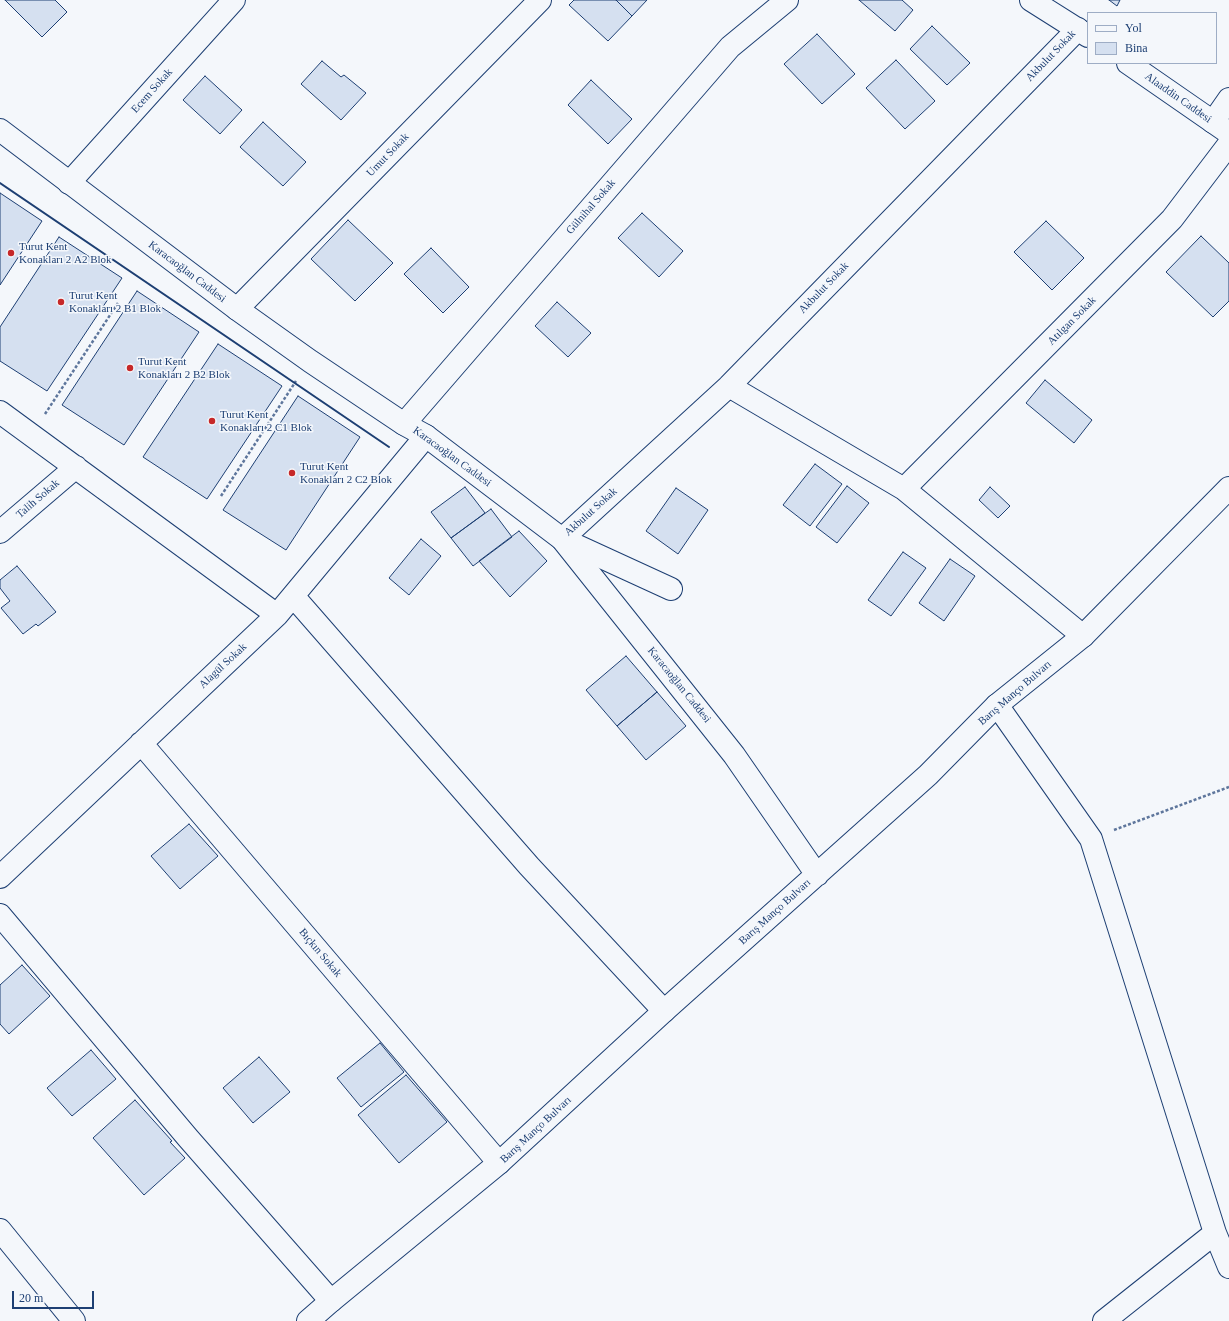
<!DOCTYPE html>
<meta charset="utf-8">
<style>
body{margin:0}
#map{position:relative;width:1229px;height:1321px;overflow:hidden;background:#f4f7fb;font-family:Georgia,serif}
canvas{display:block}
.legend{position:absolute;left:1087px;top:12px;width:130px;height:52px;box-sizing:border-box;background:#f4f7fb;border:1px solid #9eadc5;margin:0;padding:5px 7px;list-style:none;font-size:12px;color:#1d3f73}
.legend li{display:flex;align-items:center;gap:8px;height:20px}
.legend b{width:20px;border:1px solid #9eadc5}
.scale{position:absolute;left:12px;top:1291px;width:82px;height:18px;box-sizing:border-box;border:2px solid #1d3f73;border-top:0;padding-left:5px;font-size:12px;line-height:14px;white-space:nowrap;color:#1d3f73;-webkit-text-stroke:3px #f4f7fb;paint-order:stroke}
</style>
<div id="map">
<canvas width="1229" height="1321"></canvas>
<ul class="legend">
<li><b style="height:5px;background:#f4f7fb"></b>Yol</li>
<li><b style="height:11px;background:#d5e0f0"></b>Bina</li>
</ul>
<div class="scale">20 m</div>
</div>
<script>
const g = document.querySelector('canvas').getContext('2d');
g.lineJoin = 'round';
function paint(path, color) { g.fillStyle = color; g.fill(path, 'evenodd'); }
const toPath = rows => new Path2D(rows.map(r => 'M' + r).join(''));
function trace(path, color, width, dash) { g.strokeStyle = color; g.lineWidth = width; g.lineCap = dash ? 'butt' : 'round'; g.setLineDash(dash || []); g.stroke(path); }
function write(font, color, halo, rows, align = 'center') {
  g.font = font + ' Georgia,serif'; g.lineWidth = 3; g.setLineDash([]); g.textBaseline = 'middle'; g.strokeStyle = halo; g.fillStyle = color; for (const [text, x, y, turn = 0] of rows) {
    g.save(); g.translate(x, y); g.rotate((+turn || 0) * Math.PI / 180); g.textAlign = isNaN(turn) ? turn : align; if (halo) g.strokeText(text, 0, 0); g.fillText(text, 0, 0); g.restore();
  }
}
const building = toPath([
 [5,0,55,0,67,12,42,37,5,0],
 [574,0,616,0,632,16,608,41,569,5,574,0],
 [616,0,647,0,632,16,616,0],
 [859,0,902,0,913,10,895,31,859,0],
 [1109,0,1120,0,1117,6,1109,0],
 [932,26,970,63,947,85,910,49,932,26],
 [817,34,855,74,822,104,784,64,817,34],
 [896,60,935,101,905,129,866,88,896,60],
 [322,61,341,77,344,75,366,93,341,120,301,84,322,61],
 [205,76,242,110,220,134,183,100,205,76],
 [591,80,632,119,608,144,568,105,591,80],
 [263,122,306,162,283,186,240,147,263,122],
 [0,193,42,221,0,285,0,193],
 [642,213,683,251,659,277,618,238,642,213],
 [348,220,393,263,355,301,311,259,348,220],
 [1046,221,1084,258,1052,290,1014,252,1046,221],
 [1201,236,1229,263,1229,301,1213,317,1166,272,1201,236],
 [59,237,122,278,47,391,0,361,0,327,59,237],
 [431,248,469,287,443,313,404,274,431,248],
 [137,291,199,332,124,445,62,405,137,291],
 [557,302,591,333,568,357,535,326,557,302],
 [218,344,282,386,207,499,143,457,218,344],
 [1045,380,1092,420,1074,443,1026,403,1045,380],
 [298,396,360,437,286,550,223,510,298,396],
 [815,464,842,484,810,526,783,505,815,464],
 [847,486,869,503,837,543,816,527,847,486],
 [465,487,485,513,451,538,431,512,465,487],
 [990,487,1010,506,998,518,979,500,990,487],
 [676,488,708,510,678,554,646,531,676,488],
 [491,509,512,537,473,566,451,538,491,509],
 [519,531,547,561,510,597,479,561,519,531],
 [421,539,441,556,409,595,389,578,421,539],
 [903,552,926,568,891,616,868,600,903,552],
 [950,559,975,576,944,621,919,603,950,559],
 [17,566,56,612,38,626,36,624,23,634,1,608,10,601,0,588,0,580,17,566],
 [626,656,657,692,617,726,586,690,626,656],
 [657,692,686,726,646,760,617,726,657,692],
 [189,824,218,856,180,889,151,856,189,824],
 [22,965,50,996,9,1034,0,1024,0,985,22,965],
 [380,1043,404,1072,361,1107,337,1078,380,1043],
 [91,1050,116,1079,72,1116,47,1088,91,1050],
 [259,1057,290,1092,253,1123,223,1088,259,1057],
 [406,1075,447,1122,399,1163,358,1115,406,1075],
 [135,1100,172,1141,170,1142,185,1158,144,1195,93,1138,135,1100]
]);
paint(building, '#d5e0f0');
trace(building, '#1d3f73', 1);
const street = toPath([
 [1213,122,1229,99],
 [69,183,234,0],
 [237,309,540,0],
 [729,386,904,489,1083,636],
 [0,412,277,615],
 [404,424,730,47,787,0],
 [904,489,1172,219,1229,144],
 [0,532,76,467],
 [671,589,562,539,729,386,1078,29],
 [294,597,529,866,664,1011],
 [997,705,1091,839,1215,1233,1229,1267],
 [141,743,499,1163],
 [0,877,277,615,426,436],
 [0,915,188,1138,331,1301],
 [0,1230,74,1321],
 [1104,1321,1215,1233]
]);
const secondary = toPath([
 [1031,0,1088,36],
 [1128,63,1229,133],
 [0,130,237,309,310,361,404,424,426,436,562,539,734,755,817,875],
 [308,1321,331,1301,499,1163,664,1011,928,775,997,705,1083,636,1229,488]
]);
trace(street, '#1d3f73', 24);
trace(secondary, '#1d3f73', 24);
trace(toPath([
 [45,414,118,303],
 [221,496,296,381],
 [1114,830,1229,787]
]), '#5e769c', 2.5, [3, 2]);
trace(street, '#f4f7fb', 22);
trace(secondary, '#f4f7fb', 22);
trace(toPath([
 [0,183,389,447]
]), '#1d3f73', 2);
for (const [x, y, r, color] of [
 [11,253,4,"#c62828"],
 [61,302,4,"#c62828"],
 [130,368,4,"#c62828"],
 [212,421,4,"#c62828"],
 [292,473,4,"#c62828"]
]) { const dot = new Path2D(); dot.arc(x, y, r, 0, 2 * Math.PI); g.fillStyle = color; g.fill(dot); trace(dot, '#f4f7fb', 1.5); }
write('11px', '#1d3f73', '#f4f7fb', [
 ["Akbulut Sokak",1051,56,-46],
 ["Ecem Sokak",152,91,-48],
 ["Alaaddin Caddesi",1178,98,35],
 ["Umut Sokak",388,155,-46],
 ["Gülnihal Sokak",591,207,-49],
 ["Karacaoğlan Caddesi",187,272,37],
 ["Akbulut Sokak",824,288,-46],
 ["Atılgan Sokak",1072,321,-45],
 ["Karacaoğlan Caddesi",452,457,36],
 ["Talih Sokak",38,499,-41],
 ["Akbulut Sokak",591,512,-42],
 ["Alagül Sokak",223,666,-43],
 ["Karacaoğlan Caddesi",679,685,51],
 ["Barış Manço Bulvarı",1015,693,-41],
 ["Barış Manço Bulvarı",775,912,-42],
 ["Bıçkın Sokak",320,953,50],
 ["Barış Manço Bulvarı",536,1130,-43]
]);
write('11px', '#1d3f73', '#f4f7fb', [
 ["Turut Kent",19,247],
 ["Konakları 2 A2 Blok",19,260],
 ["Turut Kent",69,296],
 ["Konakları 2 B1 Blok",69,309],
 ["Turut Kent",138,362],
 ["Konakları 2 B2 Blok",138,375],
 ["Turut Kent",220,415],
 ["Konakları 2 C1 Blok",220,428],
 ["Turut Kent",300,467],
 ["Konakları 2 C2 Blok",300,480]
], 'left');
</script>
